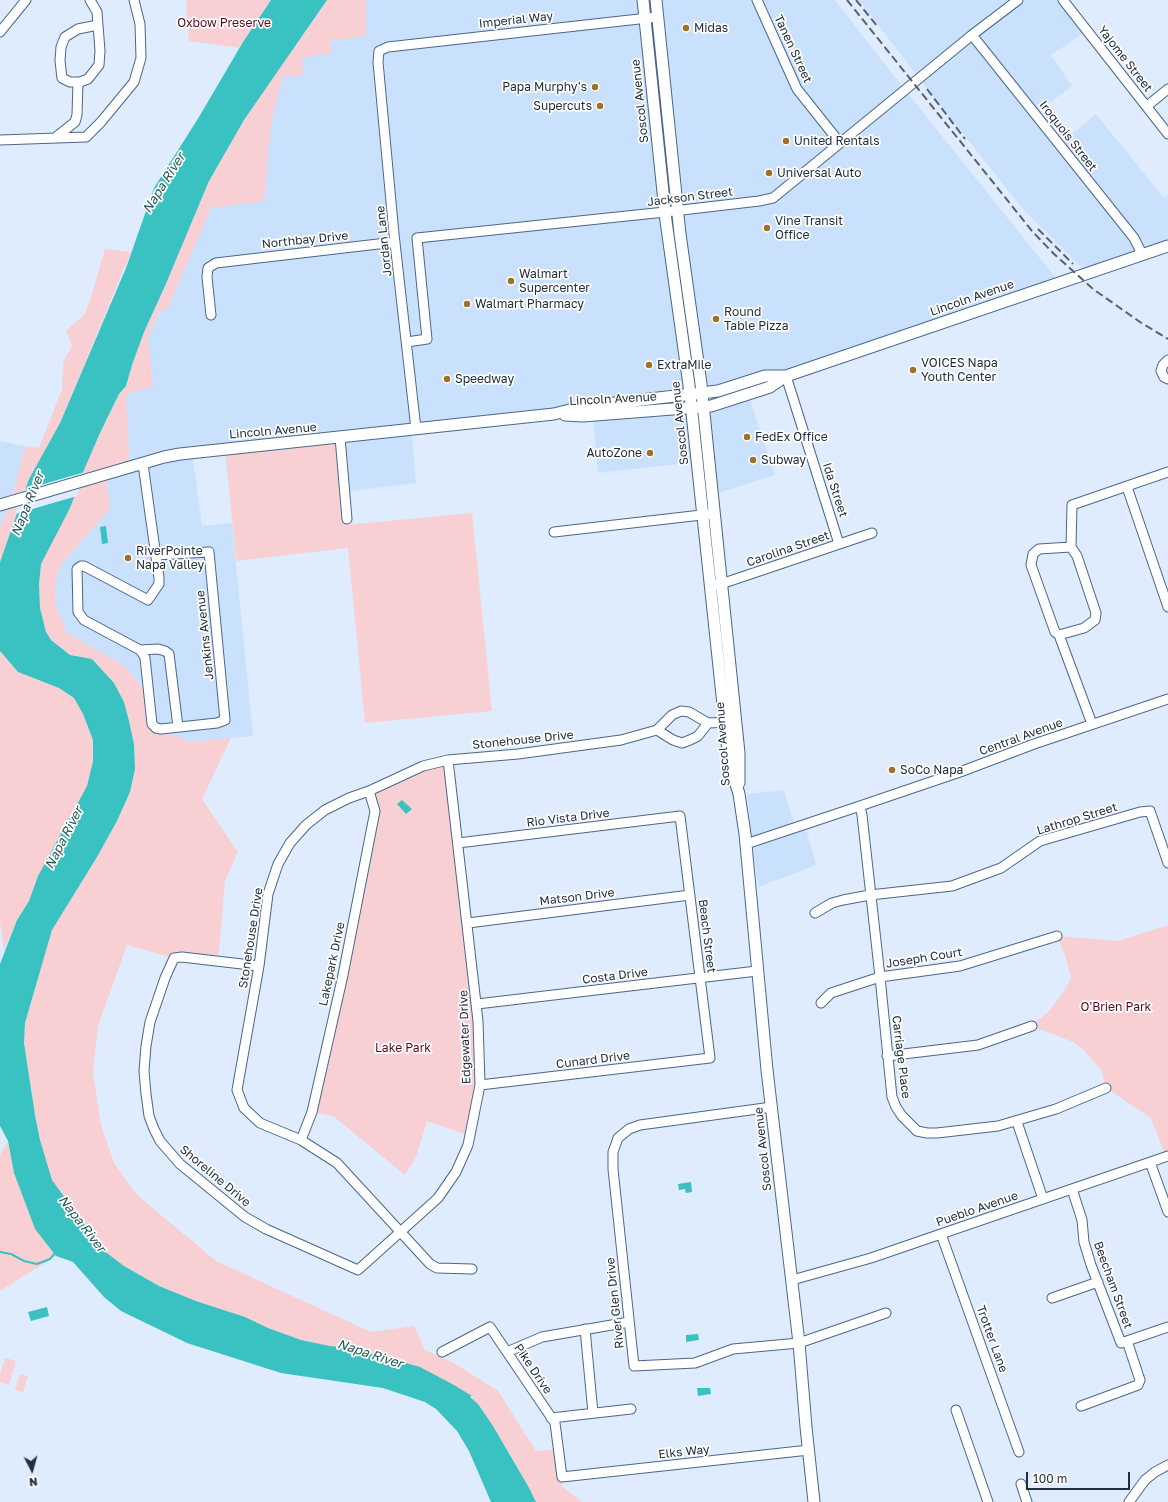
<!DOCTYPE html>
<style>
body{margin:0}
#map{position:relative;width:1168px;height:1502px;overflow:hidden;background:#dfecfd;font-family:"Golos Text",sans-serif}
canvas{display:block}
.north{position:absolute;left:12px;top:1450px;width:40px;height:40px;-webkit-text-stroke:3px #fff;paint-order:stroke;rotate:174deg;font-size:11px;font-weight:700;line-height:16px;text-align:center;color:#222f3f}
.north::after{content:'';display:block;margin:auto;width:14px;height:18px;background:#222f3f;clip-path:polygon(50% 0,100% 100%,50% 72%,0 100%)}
.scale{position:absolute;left:1026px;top:1472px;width:104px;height:18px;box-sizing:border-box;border:2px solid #222f3f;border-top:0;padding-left:5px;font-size:12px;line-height:14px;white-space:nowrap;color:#222f3f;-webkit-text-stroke:3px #fff;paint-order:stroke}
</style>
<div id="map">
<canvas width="1168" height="1502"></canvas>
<div class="north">N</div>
<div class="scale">100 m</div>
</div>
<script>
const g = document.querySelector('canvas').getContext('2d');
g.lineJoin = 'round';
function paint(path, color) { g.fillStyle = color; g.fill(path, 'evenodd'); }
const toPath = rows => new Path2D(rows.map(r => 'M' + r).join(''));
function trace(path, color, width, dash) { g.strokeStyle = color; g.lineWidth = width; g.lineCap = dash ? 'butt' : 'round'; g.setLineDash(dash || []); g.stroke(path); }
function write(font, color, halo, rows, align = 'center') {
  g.font = font + ' "Golos Text",sans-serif'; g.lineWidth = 3.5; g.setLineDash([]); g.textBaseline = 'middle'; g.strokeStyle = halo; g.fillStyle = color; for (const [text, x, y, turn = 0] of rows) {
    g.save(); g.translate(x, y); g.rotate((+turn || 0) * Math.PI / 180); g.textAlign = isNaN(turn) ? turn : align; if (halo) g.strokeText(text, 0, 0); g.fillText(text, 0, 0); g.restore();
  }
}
paint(toPath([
 [366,0,643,0,690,395,411,430,416,483,345,492,340,437,192,452,202,526,232,523,253,736,188,742,161,729,156,728,149,695,123,665,67,633,56,605,55,584,60,566,110,508,106,474,130,467,125,394,153,387,148,337,160,310,167,310,211,207,271,124,282,77,302,58,331,53,329,41,366,36],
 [656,0,835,0,905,90,1059,282,786,376,702,393],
 [859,0,1063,0,1087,31,1051,55,1072,86,1035,114,1059,145,1096,114,1164,198,1168,195,1168,246,1087,273,1022,208,919,78],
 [748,394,775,475,712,495,703,407],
 [692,408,697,462,598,473,593,415],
 [0,441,25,446,11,502,0,528],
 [784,790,795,827,805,825,816,865,758,887,747,794]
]), '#cae1fe');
paint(toPath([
 [186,0,271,0,239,48,189,41],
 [327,0,366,0,366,36,329,41,332,53,302,58,303,75,282,77,271,124,264,201,211,208,167,310,160,310,148,337,153,387,126,394,130,467,106,474,110,508,60,566,55,584,56,605,67,633,123,665,149,696,152,724,188,742,231,738,202,799,238,852,225,881,218,961,174,958,127,945,98,1026,93,1072,101,1125,114,1163,137,1195,216,1261,371,1332,414,1326,425,1350,452,1362,498,1391,536,1451,559,1449,562,1486,582,1502,536,1502,528,1486,493,1426,478,1416,472,1396,379,1355,351,1348,330,1346,301,1340,268,1328,245,1317,196,1301,159,1286,124,1266,103,1250,52,1180,40,1140,35,1115,24,1043,25,1023,52,930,97,857,117,821,130,792,135,769,134,744,129,721,124,702,114,683,92,659,70,655,51,640,46,632,40,608,39,584,41,564,70,507,84,470,100,433,119,394,126,386,132,365,144,332,165,286,209,181,244,120],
 [105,249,131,252,60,423,29,479,0,562,0,528,11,502,25,446,39,448,62,389,63,362,72,346,66,331,84,315,91,297],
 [340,437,347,519,346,525,472,513,492,711,365,723,348,548,236,561,225,448],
 [0,651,18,672,59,688,74,698,83,714,93,740,93,761,87,786,38,876,29,901,17,920,4,951,0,921],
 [448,760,468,922,480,1085,470,1136,427,1121,416,1157,405,1175,333,1116,312,1112,375,811,369,791],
 [1168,925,1168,1156,1166,1157,1151,1118,1106,1088,1101,1070,1084,1050,1073,1042,1032,1026,1049,1011,1065,990,1071,977,1065,955,1057,936,1118,941],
 [8,1141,14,1173,35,1229,56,1256,0,1291,0,1155],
 [5,1358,16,1361,9,1385,0,1382,0,1374],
 [20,1374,28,1376,23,1392,15,1390]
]), '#f8d0d3');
paint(toPath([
 [271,0,327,0,244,120,209,181,165,286,144,332,132,365,126,386,119,394,100,433,84,470,70,508,41,564,39,584,40,608,46,632,51,640,70,655,92,659,114,683,124,702,129,721,134,744,135,769,130,792,117,821,97,857,52,930,25,1023,24,1043,35,1115,40,1140,52,1180,103,1250,124,1266,159,1286,196,1301,245,1317,268,1328,301,1340,330,1346,351,1348,420,1367,454,1385,472,1396,470,1397,478,1404,493,1426,528,1486,536,1502,491,1502,469,1451,457,1431,436,1409,425,1402,383,1388,281,1373,187,1343,121,1311,104,1297,73,1262,56,1256,35,1229,14,1173,8,1141,0,1126,0,964,17,920,29,901,38,876,87,786,93,761,93,740,83,714,74,698,59,688,18,672,0,651,0,562,29,479,60,423,126,268,154,188,199,117,243,42],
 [106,526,108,543,102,544,100,527],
 [402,800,412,809,406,814,397,804],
 [691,1182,692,1192,686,1193,685,1189,679,1190,678,1184],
 [47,1307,49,1316,31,1321,28,1312],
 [698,1334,699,1340,686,1342,686,1335],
 [697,1388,710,1388,711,1394,698,1396]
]), '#39c2c1');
paint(toPath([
 [85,472,77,496,15,514,23,490]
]), '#dfecfd');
trace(toPath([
 [0,1252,11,1254,24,1261,37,1264,50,1259,55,1253]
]), '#39c2c1', 2);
const minor = toPath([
 [90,0,97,12,100,51,99,65,88,79,80,82,70,82,62,78,60,61,61,47,65,37,78,29,98,25],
 [757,0,797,89,840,143],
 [1063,0,1168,134],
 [0,32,26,0],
 [972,35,1134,238,1142,254],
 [1147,106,1168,89],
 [56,137,75,122,77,115,78,82],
 [0,140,86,137,101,122,134,82,141,58,140,24,134,0],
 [211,315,207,277,208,268,216,263,395,242],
 [407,342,427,339,417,238,665,212,759,201,773,198,972,35,1018,0],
 [1168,360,1163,365,1161,371,1164,377,1168,379],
 [786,376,839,544],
 [416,429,394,234,378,62,379,51,388,47,657,17],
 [340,437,347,519],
 [143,464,159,578,159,584,148,600,84,566,81,566,77,569,78,612,84,620,140,650,143,654,145,658,152,724,156,728,161,729,217,723,225,720,209,552,156,555],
 [1127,487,1168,607],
 [554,532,710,514],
 [1071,547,1039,549,1033,554,1031,565,1055,632,1059,635,1092,724],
 [715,585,721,584,872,533],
 [1059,635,1084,628,1095,620,1096,613,1077,556,1071,547,1072,505,1168,472],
 [140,650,158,649,165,651,169,654,178,727],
 [657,730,673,740,682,743,690,740,698,736,708,723],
 [860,807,862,815,880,977,892,1097,896,1107,902,1116,917,1131,927,1133,937,1133,998,1126,1056,1109,1106,1088],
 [458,843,680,816,710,1058,480,1085],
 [746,844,854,808,960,772,1034,744,1168,699],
 [815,913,832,903,843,900,870,895,952,886,1001,868,1040,841,1140,812,1150,811,1168,863],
 [468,923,690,895],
 [259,966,182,957,174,958,165,978,150,1022,146,1046,144,1071,146,1094,149,1116,154,1129,160,1141,180,1164,245,1217,266,1229,358,1270,438,1198,456,1172,468,1145,480,1085,478,1021,448,760],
 [821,1003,831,993,880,977,960,966,1057,936],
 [477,1004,757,971],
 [887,1056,978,1045,1032,1026],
 [772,1107,640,1125,629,1129,618,1138,613,1152,613,1169,634,1366,695,1363,733,1349,799,1343,886,1313],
 [1017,1122,1043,1199],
 [301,1140,312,1112,343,975,375,811,369,791],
 [1150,1162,1168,1212],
 [1072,1189,1082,1220,1084,1242,1091,1265,1121,1343,1168,1327],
 [941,1234,1019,1452],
 [472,1269,437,1268,430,1264,337,1163,301,1140,260,1123,244,1108,237,1090,259,966,268,894,278,864,290,843,306,825,325,810,349,798,369,791,423,766,448,760,518,754,621,740,657,730,672,715,681,711,689,712,708,723,730,722],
 [792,1280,871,1258,1168,1156],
 [1052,1298,1098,1282],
 [585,1329,593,1413],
 [442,1352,490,1327,555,1423,562,1477,809,1450],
 [507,1352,542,1337,629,1322],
 [1081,1406,1138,1385,1140,1380,1127,1341],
 [956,1410,988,1502],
 [551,1418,631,1409],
 [1021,1484,1027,1502],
 [1129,1502,1145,1480,1155,1472,1168,1465]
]);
const major = toPath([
 [643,0,666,221,689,385,729,761,739,794,745,834,767,1070,799,1343,806,1427,814,1502],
 [656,0,680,234,701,384,739,753,739,783],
 [565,415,583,416,711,406,770,387,786,376,1168,246],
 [0,505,164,457,180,454,554,414,581,407,718,391,765,376,786,376]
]);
trace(minor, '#49678b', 11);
trace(major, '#49678b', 13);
trace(minor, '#fff', 9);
trace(major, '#fff', 11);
trace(toPath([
 [847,0,1032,231,1054,254,1093,289,1140,322,1168,339],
 [856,0,878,27],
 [927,89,965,139],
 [1038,229,1073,264]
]), '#556272', 2, [8, 4]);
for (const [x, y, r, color] of [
 [686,28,4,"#a17024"],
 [595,87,4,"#a17024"],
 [600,106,4,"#a17024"],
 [786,141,4,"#a17024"],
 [769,173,4,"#a17024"],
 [767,228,4,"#a17024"],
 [511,281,4,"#a17024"],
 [467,304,4,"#a17024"],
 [716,319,4,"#a17024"],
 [649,365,4,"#a17024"],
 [913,370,4,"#a17024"],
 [447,379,4,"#a17024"],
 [747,437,4,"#a17024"],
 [650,453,4,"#a17024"],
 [753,460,4,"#a17024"],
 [128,558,4,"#a17024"],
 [892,770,4,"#a17024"]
]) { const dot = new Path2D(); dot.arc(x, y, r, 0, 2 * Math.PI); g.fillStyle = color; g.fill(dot); trace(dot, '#fff', 1.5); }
write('12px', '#222f3f', '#fff', [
 ["Imperial Way",516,20,-6],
 ["Tanen Street",793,49,65],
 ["Yajome Street",1125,59,52],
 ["Soscol Avenue",640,101,-96],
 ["Iroquois Street",1068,136,52],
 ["Jackson Street",690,197,-7],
 ["Northbay Drive",305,240,-6],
 ["Jordan Lane",384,241,-96],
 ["Lincoln Avenue",972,298,-19],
 ["Lincoln Avenue",613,399,-3],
 ["Soscol Avenue",680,423,-96],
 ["Lincoln Avenue",273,431,-5],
 ["Ida Street",835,490,72],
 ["Carolina Street",788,549,-19],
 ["Jenkins Avenue",205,635,-96],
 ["Central Avenue",1021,737,-20],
 ["Stonehouse Drive",523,740,-6],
 ["Soscol Avenue",723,744,-94],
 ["Rio Vista Drive",568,818,-7],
 ["Lathrop Street",1077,819,-17],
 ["Matson Drive",577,897,-7],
 ["Beach Street",707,936,83],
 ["Stonehouse Drive",251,938,-81],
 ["Joseph Court",924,958,-9],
 ["Lakepark Drive",332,964,-78],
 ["Costa Drive",615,976,-7],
 ["Edgewater Drive",465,1037,-92],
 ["Carriage Place",901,1057,83],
 ["Cunard Drive",593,1060,-7],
 ["Soscol Avenue",763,1149,-96],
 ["Shoreline Drive",215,1176,40],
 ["Pueblo Avenue",977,1209,-19],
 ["Beecham Street",1113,1285,70],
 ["River Glen Drive",615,1303,-96],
 ["Trotter Lane",992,1339,70],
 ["Pike Drive",533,1369,56],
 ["Elks Way",684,1452,-6]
]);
write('12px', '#5d091e', '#fff', [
 ["Oxbow Preserve",224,23],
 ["O'Brien Park",1116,1007],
 ["Lake Park",403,1048]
]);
write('12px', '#222f3f', '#fff', [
 ["Midas",694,28],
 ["Papa Murphy's",587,87,"right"],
 ["Supercuts",592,106,"right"],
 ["United Rentals",794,141],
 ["Universal Auto",777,173],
 ["Vine Transit",775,221],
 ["Office",775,235],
 ["Walmart",519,274],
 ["Supercenter",519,288],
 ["Walmart Pharmacy",475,304],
 ["Round",724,312],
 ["Table Pizza",724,326],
 ["VOICES Napa",921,363],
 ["Youth Center",921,377],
 ["ExtraMile",657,365],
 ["Speedway",455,379],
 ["FedEx Office",755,437],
 ["AutoZone",642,453,"right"],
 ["Subway",761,460],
 ["RiverPointe",136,551],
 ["Napa Valley",136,565],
 ["SoCo Napa",900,770]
], 'left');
write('italic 13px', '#225958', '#fff', [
 ["Napa River",164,183,-58],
 ["Napa River",28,504,-68],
 ["Napa River",64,838,-63],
 ["Napa River",82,1224,52],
 ["Napa River",370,1354,18]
]);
</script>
